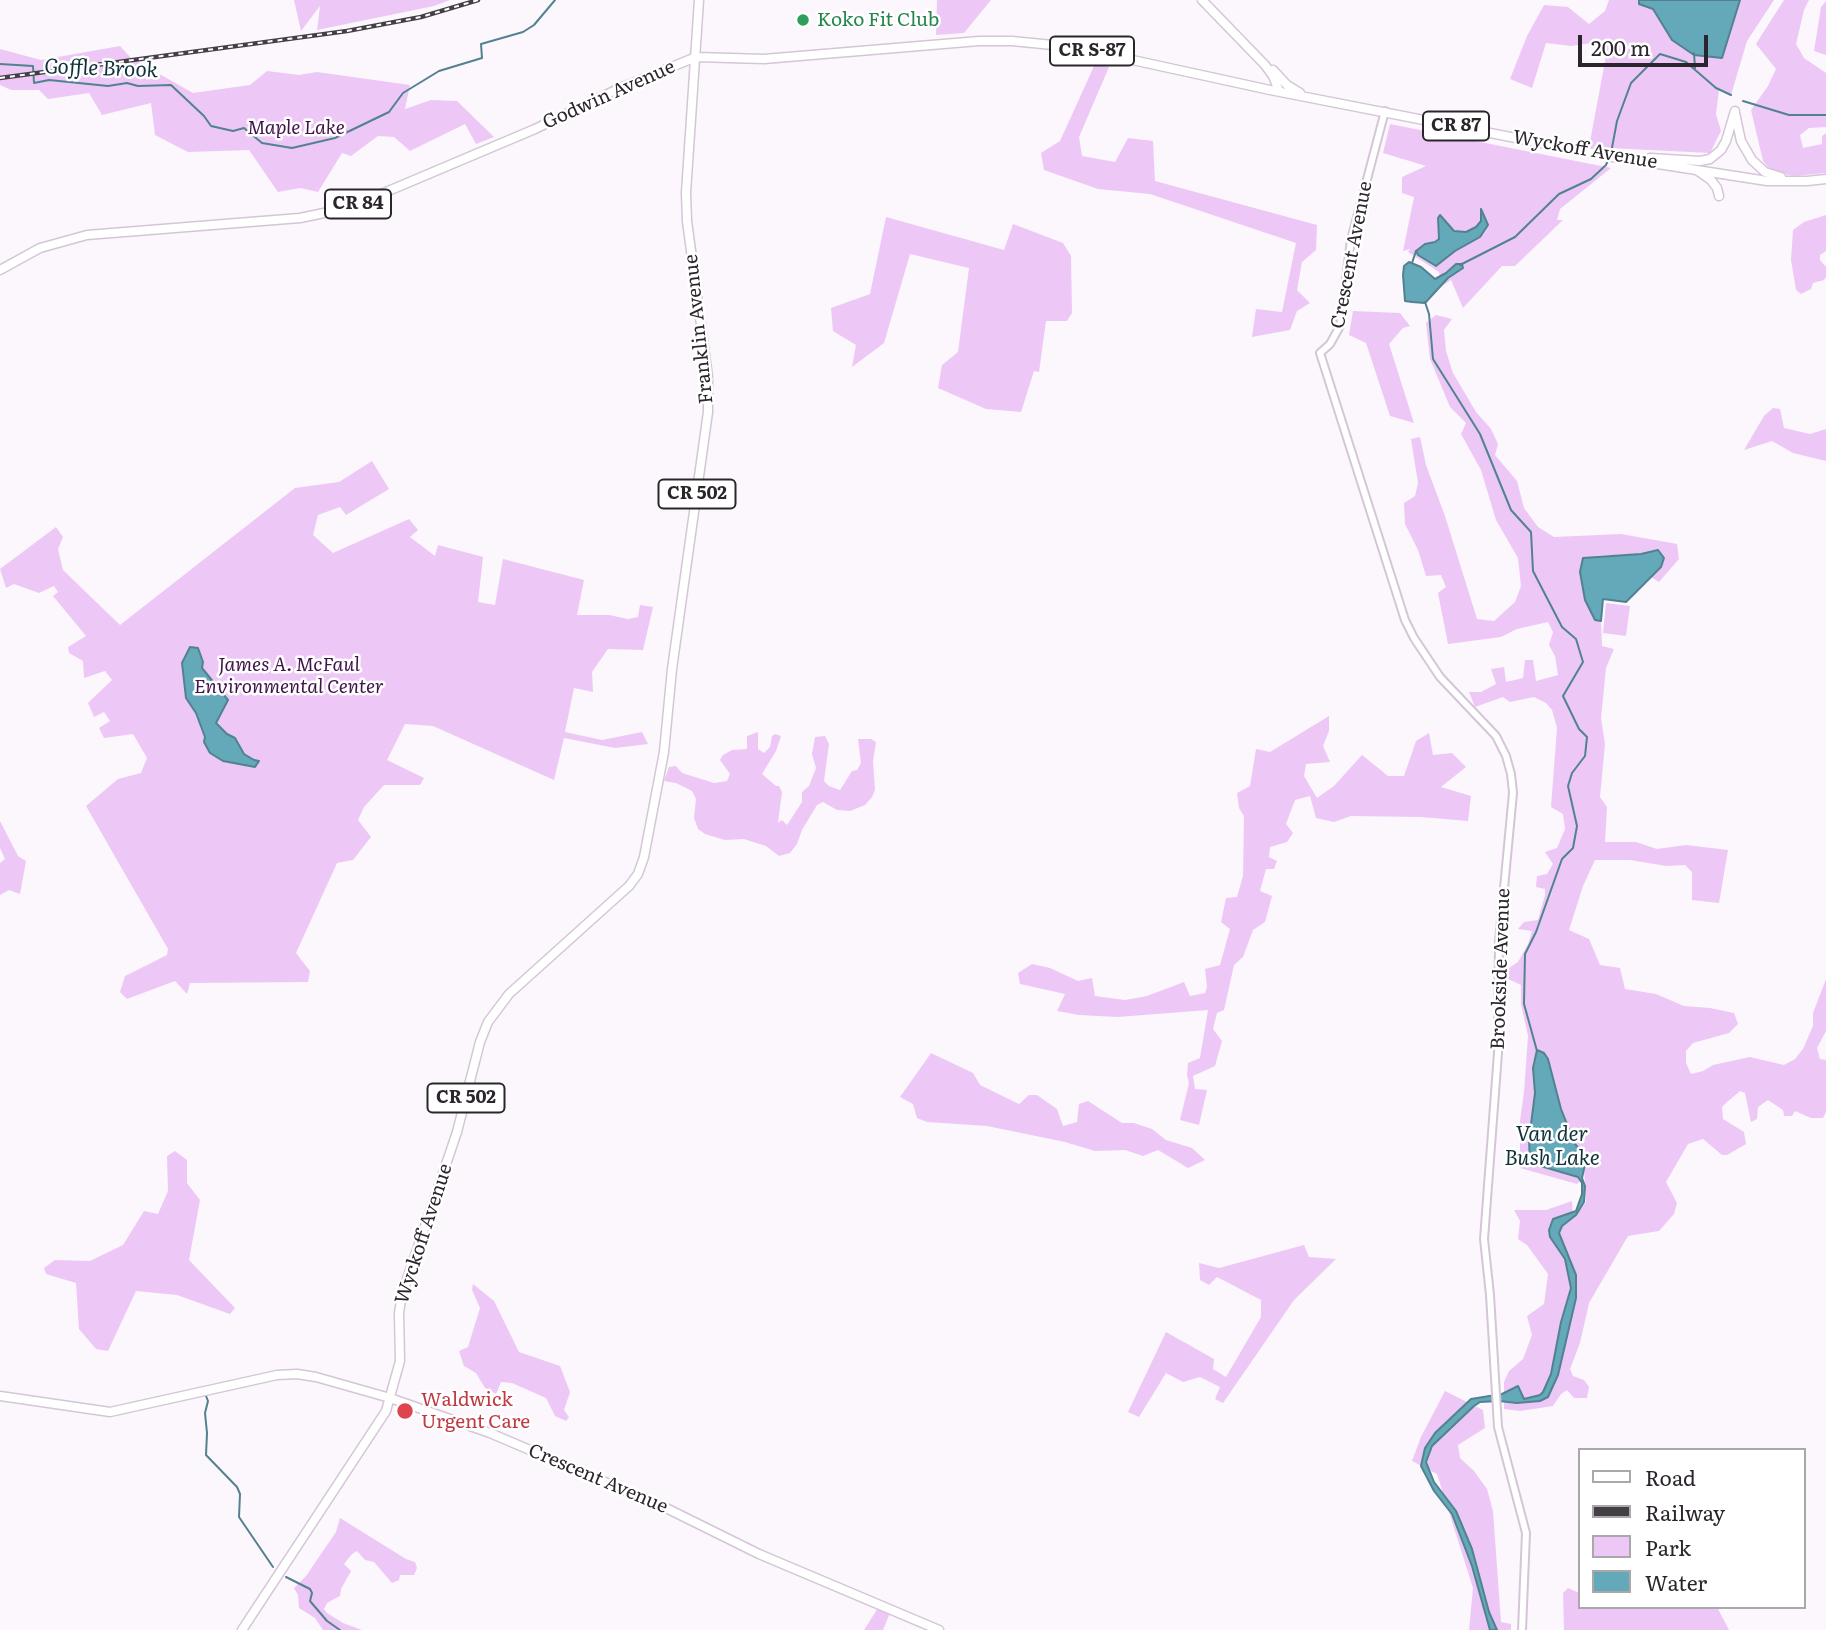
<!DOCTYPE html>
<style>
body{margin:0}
#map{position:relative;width:1826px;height:1630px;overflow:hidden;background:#fcf6fd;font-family:Literata,serif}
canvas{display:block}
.legend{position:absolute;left:1578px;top:1448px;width:228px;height:161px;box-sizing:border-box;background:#fff;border:2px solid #aaa8ab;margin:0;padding:9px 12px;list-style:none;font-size:21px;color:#2b262c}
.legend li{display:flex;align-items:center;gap:14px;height:35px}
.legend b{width:35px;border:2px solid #aaa8ab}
.scale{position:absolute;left:1578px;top:35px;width:130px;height:32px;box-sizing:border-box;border:4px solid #2b262c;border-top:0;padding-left:9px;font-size:21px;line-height:24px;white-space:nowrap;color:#2b262c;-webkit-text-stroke:5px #fff;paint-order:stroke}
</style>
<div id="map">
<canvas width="1826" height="1630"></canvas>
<ul class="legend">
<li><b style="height:9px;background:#fff"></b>Road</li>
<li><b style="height:9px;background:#443f45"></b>Railway</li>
<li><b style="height:19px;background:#edc8f6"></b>Park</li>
<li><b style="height:19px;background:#63a9b9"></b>Water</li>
</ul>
<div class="scale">200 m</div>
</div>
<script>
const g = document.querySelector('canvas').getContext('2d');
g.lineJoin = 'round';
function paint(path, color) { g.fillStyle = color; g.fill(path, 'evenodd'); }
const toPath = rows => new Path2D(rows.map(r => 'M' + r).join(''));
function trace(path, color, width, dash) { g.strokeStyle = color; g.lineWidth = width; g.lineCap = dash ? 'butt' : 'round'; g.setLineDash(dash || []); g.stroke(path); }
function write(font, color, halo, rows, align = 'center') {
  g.font = font + ' Literata,serif'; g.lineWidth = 5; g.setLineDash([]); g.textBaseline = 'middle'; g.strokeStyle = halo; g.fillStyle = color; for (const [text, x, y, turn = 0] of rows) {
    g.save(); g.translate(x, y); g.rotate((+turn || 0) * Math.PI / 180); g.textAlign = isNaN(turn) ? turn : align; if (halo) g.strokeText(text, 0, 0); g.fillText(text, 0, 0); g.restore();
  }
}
paint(toPath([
 [294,0,450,0,434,6,317,30,320,6,301,31],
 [937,0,991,0,964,33,936,35],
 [1609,0,1774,0,1747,41,1731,95,1719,90,1716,114,1721,131,1710,153,1589,147,1606,56,1592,43,1571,46,1546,43,1532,88,1510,79,1527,36,1544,5,1568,7,1589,24,1605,11],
 [1784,0,1809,0,1804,10,1796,44,1804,58,1826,73,1826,127,1809,128,1800,135,1803,148,1822,144,1822,136,1826,133,1826,173,1794,176,1771,171,1763,161,1751,110,1768,86,1776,69,1756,44],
 [1826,1,1826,55,1814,51,1821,7],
 [120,46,131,58,193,93,250,85,267,71,299,75,317,72,410,85,405,109,431,100,457,101,494,137,476,144,465,124,410,151,394,137,378,136,351,156,342,153,318,192,300,188,278,192,249,150,188,152,155,135,151,103,102,115,89,93,48,99,39,90,11,90,0,85,0,49,41,60],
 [1095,64,1109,67,1079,137,1082,156,1115,162,1128,138,1153,141,1155,181,1317,225,1316,250,1302,262,1297,290,1310,303,1297,311,1290,330,1252,337,1256,309,1282,312,1296,243,1150,194,1098,189,1044,170,1041,153,1060,141],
 [1390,124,1611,168,1560,209,1557,220,1563,220,1515,266,1502,266,1463,308,1451,280,1442,286,1439,272,1408,252,1410,249,1403,251,1414,197,1402,193,1402,177,1426,166,1383,153],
 [1826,215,1826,251,1820,255,1820,260,1826,267,1826,277,1824,280,1813,283,1811,289,1801,294,1796,290,1791,260,1793,230,1804,222],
 [886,217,1004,250,1013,224,1063,243,1071,256,1072,313,1067,321,1046,321,1039,372,1034,371,1021,412,986,409,938,388,942,365,958,352,969,268,910,254,884,343,852,367,856,345,833,331,831,308,870,294],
 [1353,311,1400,313,1410,326,1403,328,1389,344,1414,423,1390,416,1366,343,1349,335],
 [1436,315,1452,319,1444,330,1446,351,1453,373,1476,412,1491,429,1498,444,1495,455,1517,481,1524,508,1538,527,1554,537,1621,534,1677,544,1679,559,1659,582,1651,577,1661,567,1658,550,1641,554,1594,556,1595,620,1601,621,1602,646,1614,649,1606,668,1601,718,1605,744,1600,797,1607,807,1605,842,1636,842,1657,849,1686,845,1728,850,1719,903,1692,900,1692,872,1685,865,1666,866,1630,860,1595,860,1583,886,1569,930,1589,939,1600,965,1620,968,1625,989,1656,994,1684,1006,1710,1008,1734,1013,1738,1024,1729,1033,1693,1043,1686,1051,1686,1063,1691,1074,1703,1071,1713,1065,1750,1057,1784,1065,1795,1059,1803,1049,1813,1026,1813,1013,1826,979,1826,1031,1817,1048,1820,1059,1826,1060,1826,1112,1823,1118,1811,1118,1795,1111,1792,1116,1784,1116,1783,1110,1768,1100,1758,1107,1757,1119,1751,1122,1745,1093,1740,1091,1726,1103,1722,1107,1723,1119,1744,1132,1746,1144,1727,1155,1722,1155,1703,1139,1688,1144,1666,1182,1677,1203,1674,1214,1659,1231,1628,1236,1589,1303,1580,1343,1570,1369,1573,1376,1584,1380,1589,1387,1587,1398,1574,1398,1567,1390,1561,1394,1553,1406,1520,1411,1504,1409,1504,1382,1509,1371,1523,1359,1532,1335,1527,1316,1544,1304,1548,1274,1527,1245,1518,1239,1520,1221,1514,1210,1546,1210,1572,1201,1573,1219,1586,1202,1583,1151,1575,1144,1561,1109,1544,1053,1533,1062,1533,1068,1535,1093,1529,1140,1536,1166,1582,1178,1577,1184,1520,1168,1520,1121,1524,1092,1528,1036,1521,1004,1521,985,1506,978,1509,968,1518,962,1528,944,1532,931,1518,929,1524,922,1538,920,1545,895,1545,889,1536,887,1537,876,1547,874,1553,864,1545,852,1557,848,1565,829,1563,814,1551,807,1557,728,1552,710,1546,703,1534,697,1510,702,1503,697,1475,707,1469,692,1481,692,1496,684,1491,669,1504,667,1506,682,1523,678,1525,660,1533,660,1536,681,1558,675,1555,656,1549,645,1553,632,1548,622,1517,629,1501,637,1448,644,1438,593,1446,587,1441,575,1426,576,1418,550,1405,524,1404,503,1415,496,1418,483,1411,439,1420,437,1426,465,1445,516,1477,619,1494,621,1515,602,1521,586,1518,558,1496,520,1481,470,1461,434,1466,423,1450,407,1430,359,1426,323],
 [1773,408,1780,409,1784,428,1810,434,1826,429,1826,461,1793,453,1772,441,1744,450,1764,416],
 [372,461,389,489,346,515,340,507,318,515,313,535,333,553,409,519,418,530,410,537,435,556,438,545,483,557,478,602,495,605,503,559,584,580,577,615,609,615,628,619,638,617,640,605,653,607,643,650,608,649,592,672,593,692,574,688,565,732,602,740,642,732,648,744,615,748,564,738,554,780,433,726,405,724,387,760,424,778,420,785,384,785,364,807,358,820,371,837,353,860,337,863,296,953,310,971,308,982,190,983,187,994,175,981,127,999,120,992,125,976,167,955,168,949,86,806,118,779,141,773,147,758,133,734,104,738,99,728,110,721,104,712,94,717,88,703,112,680,105,671,84,678,83,661,69,653,68,647,86,636,53,596,58,592,54,586,39,593,14,584,6,588,0,569,56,527,63,537,58,549,63,570,120,625,295,488,339,482],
 [1606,603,1630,606,1626,636,1603,633],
 [1329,716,1329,731,1323,746,1330,762,1306,764,1304,776,1317,798,1334,786,1362,755,1388,776,1404,776,1416,741,1429,733,1433,755,1452,753,1466,767,1441,787,1471,796,1468,821,1421,817,1351,816,1334,822,1316,818,1310,796,1295,800,1286,824,1293,833,1287,842,1270,847,1269,857,1277,861,1274,869,1266,869,1260,891,1272,896,1265,922,1253,930,1243,957,1234,965,1224,1010,1217,1013,1213,1029,1222,1041,1215,1066,1193,1076,1195,1089,1207,1090,1199,1125,1180,1120,1189,1083,1187,1075,1188,1063,1200,1058,1208,1010,1118,1017,1079,1015,1057,1011,1065,994,1020,984,1018,973,1032,964,1050,968,1078,981,1092,978,1095,996,1125,1000,1147,996,1184,982,1190,996,1205,993,1207,987,1205,969,1220,965,1230,929,1221,922,1226,898,1237,897,1243,876,1244,816,1239,808,1237,793,1250,786,1256,749,1270,752],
 [758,732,758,749,764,753,770,747,772,736,775,734,781,736,776,751,762,774,776,786,779,786,782,792,778,823,782,820,787,825,802,802,802,792,809,786,816,768,812,754,815,737,825,736,829,744,824,781,829,786,840,790,852,771,857,770,861,763,858,739,871,739,876,742,873,761,875,790,872,797,865,805,850,811,837,810,823,802,817,805,802,830,797,844,790,853,779,856,766,846,744,839,725,840,705,834,698,829,694,818,696,799,692,791,676,783,664,781,669,767,676,766,682,773,714,783,727,781,730,774,720,760,723,755,732,750,747,749,747,736],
 [0,821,18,856,26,861,20,894,9,890,0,895,0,863,5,859,0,848],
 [931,1053,973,1073,980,1085,1019,1104,1029,1095,1037,1095,1057,1109,1063,1126,1077,1122,1079,1104,1088,1101,1122,1123,1134,1123,1152,1129,1166,1140,1192,1148,1205,1160,1188,1168,1158,1150,1143,1156,1125,1150,1095,1151,1065,1142,987,1126,927,1122,917,1118,913,1104,900,1097],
 [175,1151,187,1160,187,1183,200,1200,189,1260,235,1308,230,1314,177,1295,136,1291,108,1351,96,1349,79,1329,76,1283,46,1274,44,1268,55,1260,90,1261,123,1245,144,1211,158,1214,168,1191,167,1156],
 [1304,1245,1309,1257,1336,1259,1294,1300,1223,1403,1215,1399,1220,1387,1200,1377,1183,1382,1166,1373,1139,1417,1128,1412,1166,1332,1214,1359,1213,1369,1226,1377,1261,1317,1261,1300,1217,1277,1209,1285,1200,1280,1199,1263,1219,1268],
 [473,1284,494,1301,519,1352,560,1366,570,1392,564,1410,569,1417,566,1421,555,1416,546,1398,512,1383,501,1382,496,1394,485,1388,476,1373,464,1366,459,1351,468,1347,480,1308,472,1290],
 [1445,1391,1483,1410,1485,1428,1458,1445,1460,1458,1474,1471,1487,1489,1493,1511,1501,1622,1511,1624,1511,1630,1469,1630,1473,1588,1437,1474,1412,1461,1421,1437],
 [340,1518,406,1559,415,1562,417,1568,414,1575,400,1575,399,1580,392,1583,374,1562,365,1560,357,1551,352,1554,344,1564,351,1571,341,1589,340,1596,327,1603,324,1609,327,1613,343,1623,362,1630,323,1630,315,1618,299,1608,298,1595,294,1588,306,1576,336,1532],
 [1568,1588,1579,1593,1579,1607,1717,1607,1729,1630,1564,1630,1563,1593],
 [878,1608,890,1613,883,1630,864,1630]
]), '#edc8f6');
const water = toPath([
 [1639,0,1740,0,1722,58,1694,55,1672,40,1653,9,1639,4,1639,0],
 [1481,209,1488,225,1480,237,1455,251,1436,266,1418,255,1416,251,1425,244,1435,242,1439,239,1438,218,1440,215,1454,231,1466,232,1476,227,1481,221,1481,209],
 [1409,262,1421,267,1435,279,1446,273,1456,264,1462,264,1463,268,1448,278,1425,303,1412,302,1405,301,1403,275,1404,266,1409,262],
 [1658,550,1664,558,1661,567,1626,602,1603,599,1601,621,1595,620,1585,600,1580,572,1583,558,1641,554,1658,550],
 [190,647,198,648,203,662,202,668,228,700,216,723,227,734,235,738,244,754,254,760,259,761,255,767,223,761,210,753,204,742,205,737,196,713,186,698,182,663,190,647],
 [1537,1050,1544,1053,1548,1059,1561,1109,1575,1144,1583,1153,1585,1164,1582,1178,1585,1186,1584,1202,1576,1215,1562,1226,1559,1233,1576,1275,1576,1298,1558,1375,1548,1397,1540,1401,1517,1403,1499,1401,1480,1402,1474,1406,1432,1446,1426,1462,1434,1482,1456,1511,1472,1549,1489,1612,1497,1630,1490,1630,1472,1566,1452,1514,1434,1491,1421,1466,1425,1448,1435,1433,1471,1399,1502,1394,1518,1386,1524,1399,1540,1395,1543,1392,1551,1374,1561,1322,1571,1288,1565,1259,1550,1237,1549,1230,1553,1219,1576,1211,1582,1194,1582,1183,1578,1177,1530,1163,1529,1140,1535,1093,1533,1068,1537,1050]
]);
paint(water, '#63a9b9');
trace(water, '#52828f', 2);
trace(toPath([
 [1694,53,1695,68],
 [0,64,33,66,34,83,49,80,108,86,127,83,138,86,171,85,204,116,211,126,233,131,244,128,262,143,292,148,335,138,389,112,403,93,439,71,482,58,481,44,523,32,534,25,555,0],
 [1743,101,1789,115,1826,115],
 [1611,153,1617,121,1631,83,1660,54,1686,62,1716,88,1731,95],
 [1412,263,1416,251],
 [1460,265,1515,237,1559,194,1591,179,1606,165,1609,158],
 [1425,302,1429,314,1433,359,1480,434,1511,510,1531,532,1533,571,1562,627,1576,639,1583,662,1563,696,1579,729,1587,737,1585,756,1572,773,1568,786,1577,826,1573,848,1562,859,1536,932,1525,954,1524,1004,1537,1051],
 [206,1396,208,1401,205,1413,207,1433,206,1455,237,1487,240,1494,239,1517,273,1567],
 [286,1577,310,1589,312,1593,310,1601,327,1621,340,1630]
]), '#52828f', 2);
const minor = toPath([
 [1385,111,1351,240,1340,326,1330,344,1320,353,1405,620,1414,638,1440,677,1496,736,1506,756,1511,774,1513,793,1499,941,1498,1053,1484,1239,1490,1295,1498,1427,1526,1533,1522,1630]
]);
const major = toPath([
 [1202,0,1265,65,1273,76,1279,91],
 [1273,70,1287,85,1300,93],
 [1735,113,1741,141,1752,160,1765,172,1781,177],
 [1650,158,1700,161,1710,159,1721,150,1726,141,1735,111],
 [1698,171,1711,180,1717,188,1719,196],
 [0,270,40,248,87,235,300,218,348,208,535,129,620,88,696,57,764,59,979,41,1012,41,1073,47,1270,90,1613,157,1767,181,1807,181,1826,179],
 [0,1396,110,1412,277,1375,297,1374,316,1377,390,1398,490,1433,666,1508,759,1554,939,1630],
 [242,1630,386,1411,400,1361,399,1313,402,1294,457,1132,480,1042,488,1022,509,994,629,886,638,874,644,857,664,752,672,669,708,412,708,377,687,221,686,193,699,0]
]);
trace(minor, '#d4c6d7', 10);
trace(major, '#d4c6d7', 11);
trace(minor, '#fff', 6);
trace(major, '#fff', 8);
const rail = toPath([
 [0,78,347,31,421,17,478,0]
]);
trace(rail, '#443f45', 4.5);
trace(rail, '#fff', 2, [5]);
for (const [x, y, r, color] of [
 [803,20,7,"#2e9e5b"],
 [405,1411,9,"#e0444e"]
]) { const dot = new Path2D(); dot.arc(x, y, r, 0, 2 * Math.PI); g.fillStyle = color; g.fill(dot); trace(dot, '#fff', 2.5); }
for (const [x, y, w] of [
 [1092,51,84],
 [1456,126,66],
 [358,204,66],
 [697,494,77],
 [466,1098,77]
]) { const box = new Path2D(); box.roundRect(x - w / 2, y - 14.5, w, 29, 5); g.fillStyle = '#fff'; g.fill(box); trace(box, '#2b262c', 2); }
write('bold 18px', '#2b262c', null, [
 ["CR S-87",1092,51],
 ["CR 87",1456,126],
 ["CR 84",358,204],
 ["CR 502",697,494],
 ["CR 502",466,1098]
]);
write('19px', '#27864d', '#fff', [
 ["Koko Fit Club",817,20]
], 'left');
write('19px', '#2b262c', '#fff', [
 ["Godwin Avenue",609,95,-24],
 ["Wyckoff Avenue",1585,150,10],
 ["Crescent Avenue",1352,255,-79],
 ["Franklin Avenue",699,329,-96],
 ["Brookside Avenue",1501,969,-88],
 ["Wyckoff Avenue",424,1234,-72],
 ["Crescent Avenue",598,1479,23]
]);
write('italic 19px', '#40144a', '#fff', [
 ["Maple Lake",296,128],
 ["James A. McFaul",289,665],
 ["Environmental Center",289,687]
]);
write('19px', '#be3a42', '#fff', [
 ["Waldwick",421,1400],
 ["Urgent Care",421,1422]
], 'left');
write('italic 21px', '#0f323a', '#fff', [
 ["Goffle Brook",101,69,2],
 ["Van der",1552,1135],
 ["Bush Lake",1552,1159]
]);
</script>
